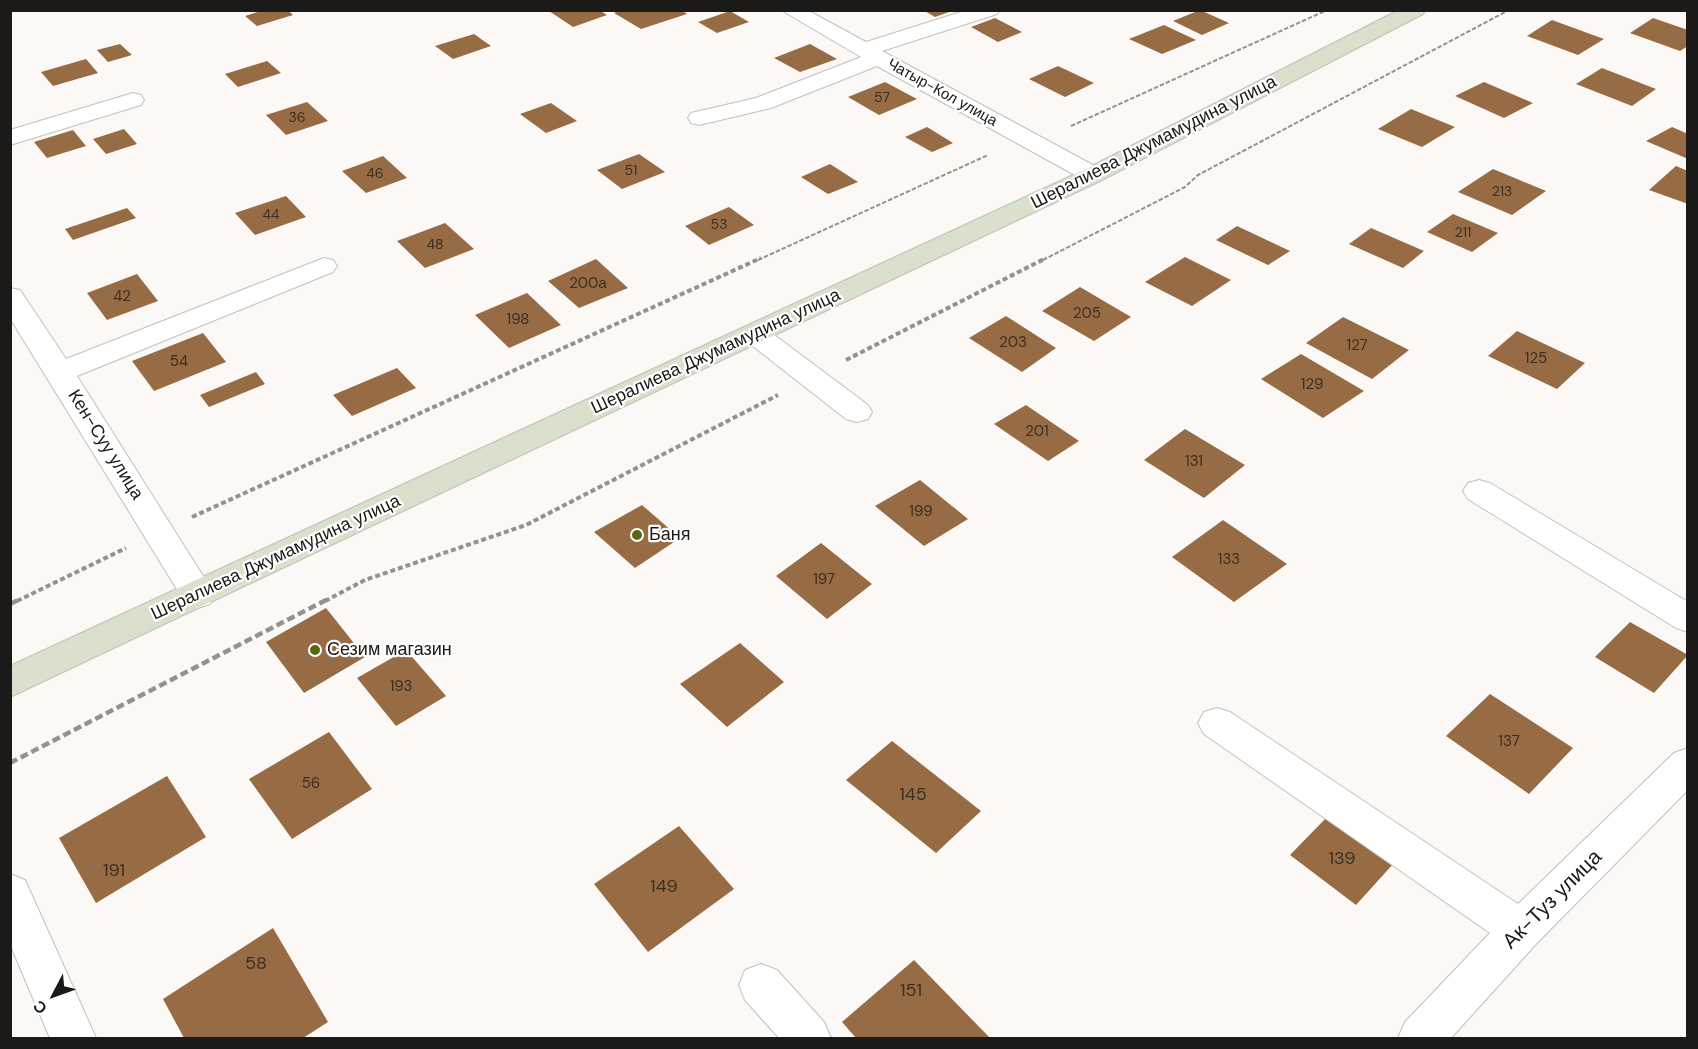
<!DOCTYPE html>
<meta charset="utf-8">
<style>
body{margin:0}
#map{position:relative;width:1698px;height:1049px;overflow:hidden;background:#fcf8f5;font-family:"DM Sans",sans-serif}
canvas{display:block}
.frame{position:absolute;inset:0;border:12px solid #1c1a19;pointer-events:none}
.north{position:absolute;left:24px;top:965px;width:60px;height:60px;-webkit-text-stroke:4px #fff;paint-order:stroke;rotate:229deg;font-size:16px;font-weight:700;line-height:24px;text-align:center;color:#1c1a19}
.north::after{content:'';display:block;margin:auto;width:21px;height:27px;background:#1c1a19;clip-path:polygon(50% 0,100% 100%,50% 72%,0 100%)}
</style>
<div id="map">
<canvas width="1698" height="1049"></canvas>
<div class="frame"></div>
<div class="north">С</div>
</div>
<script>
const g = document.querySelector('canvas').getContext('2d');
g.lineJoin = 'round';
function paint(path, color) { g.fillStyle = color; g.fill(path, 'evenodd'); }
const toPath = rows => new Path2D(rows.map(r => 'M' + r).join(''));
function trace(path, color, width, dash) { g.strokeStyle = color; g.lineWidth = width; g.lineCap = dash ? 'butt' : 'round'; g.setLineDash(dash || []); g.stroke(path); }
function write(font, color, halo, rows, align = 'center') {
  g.font = font + ' "DM Sans",sans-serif'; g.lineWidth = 4.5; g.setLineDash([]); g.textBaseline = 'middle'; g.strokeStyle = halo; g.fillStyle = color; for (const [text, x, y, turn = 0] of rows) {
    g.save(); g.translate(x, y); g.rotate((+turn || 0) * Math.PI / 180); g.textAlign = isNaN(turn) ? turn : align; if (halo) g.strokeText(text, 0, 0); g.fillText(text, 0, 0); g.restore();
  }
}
paint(toPath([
 [264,10,288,10,293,15,257,26,245,16],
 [599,10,607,15,573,27,549,11],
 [622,10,681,10,687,14,641,29,614,13],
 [923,10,952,10,952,11,935,17],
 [1200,10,1229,23,1202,35,1173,21],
 [730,11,749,22,717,33,698,22],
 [995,18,1022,32,998,42,971,27],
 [1653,18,1688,30,1688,46,1680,51,1630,33],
 [1552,20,1604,39,1578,55,1527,36],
 [1164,25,1196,40,1162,54,1129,39],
 [474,34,491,46,453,59,435,46],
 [120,44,132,55,108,62,97,50],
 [810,44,837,59,800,72,774,58],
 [86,59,98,73,53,86,41,72],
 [267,61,281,73,238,87,225,74],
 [1058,66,1094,83,1065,97,1029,79],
 [1602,68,1656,89,1632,106,1576,84],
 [885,82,917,99,879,115,848,97],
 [1484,82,1533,103,1504,118,1455,96],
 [307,102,328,121,286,135,266,115],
 [551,103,577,121,546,133,520,114],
 [1411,109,1455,127,1422,147,1378,129],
 [927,127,953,143,932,152,905,137],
 [1672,127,1688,134,1688,159,1646,141],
 [124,129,137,144,106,154,93,139],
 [73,130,86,146,47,158,34,142],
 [639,154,665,172,622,189,597,170],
 [383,156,407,178,366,193,342,171],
 [830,164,858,182,828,194,801,177],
 [1676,166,1688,171,1688,204,1649,190],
 [1493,169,1546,191,1512,215,1458,192],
 [286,196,306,217,255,235,235,213],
 [729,207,754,225,709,245,685,226],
 [127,208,136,218,73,240,65,229],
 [1453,214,1498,233,1472,252,1427,232],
 [445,223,474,249,425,268,397,241],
 [1237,226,1290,251,1268,265,1216,240],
 [1371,228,1424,251,1403,268,1349,244],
 [1185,257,1231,280,1192,306,1145,282],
 [596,259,628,288,579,308,548,281],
 [137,274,158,301,107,320,87,293],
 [1080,287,1131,317,1094,341,1042,311],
 [527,293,561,325,509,348,475,315],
 [1006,316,1056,348,1022,372,969,338],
 [1343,317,1409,350,1372,379,1306,343],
 [1517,331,1585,363,1557,389,1488,356],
 [203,333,226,362,154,391,132,361],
 [1301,354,1364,391,1323,418,1261,379],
 [397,368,416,388,352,416,333,395],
 [256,372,265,384,209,407,200,395],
 [1026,405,1079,441,1048,461,994,424],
 [1185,429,1245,465,1204,498,1144,460],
 [920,480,968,519,924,546,875,506],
 [642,505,680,538,635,568,594,532],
 [1223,520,1287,564,1234,602,1172,557],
 [821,543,872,584,827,619,776,576],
 [326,608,365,657,304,693,266,642],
 [1630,622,1688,655,1654,693,1595,657],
 [740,643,784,682,727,727,680,684],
 [406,650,446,696,396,726,357,678],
 [1490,694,1573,748,1529,794,1446,736],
 [329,732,372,789,292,839,249,779],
 [892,741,981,811,936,853,846,780],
 [167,776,206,837,96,903,59,838],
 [1328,816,1394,863,1356,905,1290,855],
 [679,826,734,889,648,952,594,884],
 [273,928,328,1022,303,1038,184,1038,163,999],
 [914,960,990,1038,856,1038,842,1022]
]), '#976b44');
const street = toPath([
 [781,10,807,10,866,42,967,10,1000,10,997,14,882,51,1102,170,1105,175,1102,180,1093,182,1084,180,877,66,771,108,699,125,691,123,688,118,691,113,756,98,861,57,781,10],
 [133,93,141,95,144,100,141,105,10,145,10,130,133,93],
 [324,258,333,260,337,266,333,272,77,376,215,595,210,604,198,608,186,604,10,318,10,288,20,290,66,359,324,258],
 [755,325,765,328,868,405,872,412,868,419,857,422,846,419,745,340,741,334,745,328,755,325],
 [1479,480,1490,483,1688,602,1688,632,1676,628,1468,499,1463,491,1468,483,1479,480],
 [1217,708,1230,712,1518,904,1674,753,1688,748,1688,790,1536,944,1451,1038,1398,1038,1405,1022,1490,933,1204,734,1198,723,1204,712,1217,708],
 [10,874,25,880,96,1038,50,1038,10,944,10,874],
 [761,964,777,970,824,1022,831,1038,779,1038,745,1000,739,985,745,970,761,964]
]);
const secondary = toPath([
 [1399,10,1426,10,1423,14,1102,180,10,697,10,666,1084,170,1399,10]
]);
trace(street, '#c3bfbc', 2);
trace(secondary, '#c3bfbc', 2);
trace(toPath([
 [1071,126,1327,10],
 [758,260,988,155],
 [1043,260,1185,187,1198,175,1509,10]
]), '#94918e', 2, [4.5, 2]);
trace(toPath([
 [846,360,1046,258],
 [192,517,761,258],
 [17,601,126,548],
 [325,601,365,580,526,525,778,395]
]), '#94918e', 4, [5, 3]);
trace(toPath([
 [10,604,20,599],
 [10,763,328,599]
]), '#94918e', 4.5, [8, 4]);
paint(street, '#fff');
paint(secondary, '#dae0cb');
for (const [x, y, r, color] of [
 [637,535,6,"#59670e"],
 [315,650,6,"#59670e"]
]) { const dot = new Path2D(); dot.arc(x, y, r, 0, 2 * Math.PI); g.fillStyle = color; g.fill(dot); trace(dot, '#fff', 2); }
write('14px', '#3b2e24', null, [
 ["57",882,98],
 ["36",297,118],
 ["51",631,171],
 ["46",375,174],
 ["213",1502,192],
 ["44",271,215],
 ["53",719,225],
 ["211",1463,233],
 ["48",435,245]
]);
write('15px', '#1c1a19', '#fff', [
 ["Чатыр-Кол улица",942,93,29]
]);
write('15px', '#3b2e24', null, [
 ["200а",588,284],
 ["42",122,297],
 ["205",1087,314],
 ["198",518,320],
 ["203",1013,343],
 ["127",1357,346],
 ["125",1536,359],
 ["54",179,362],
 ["129",1312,385],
 ["201",1037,432],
 ["131",1194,462],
 ["199",921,512],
 ["133",1229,560],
 ["197",824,580],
 ["193",401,687],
 ["137",1509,742],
 ["56",311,784]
]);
write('18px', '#1c1a19', '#fff', [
 ["Шералиева Джумамудина улица",1154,143,-27],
 ["Шералиева Джумамудина улица",716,352,-25],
 ["Кен-Суу улица",105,445,58],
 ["Шералиева Джумамудина улица",276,558,-25]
]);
write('18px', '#1c1a19', '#fff', [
 ["Баня",649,535],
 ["Сезим магазин",327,650]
], 'left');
write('18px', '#3b2e24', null, [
 ["145",913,795],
 ["139",1342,859],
 ["191",114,871],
 ["149",664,887],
 ["58",256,964],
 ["151",911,991]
]);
write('21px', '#1c1a19', '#fff', [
 ["Ак-Туз улица",1553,900,-45]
]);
</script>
